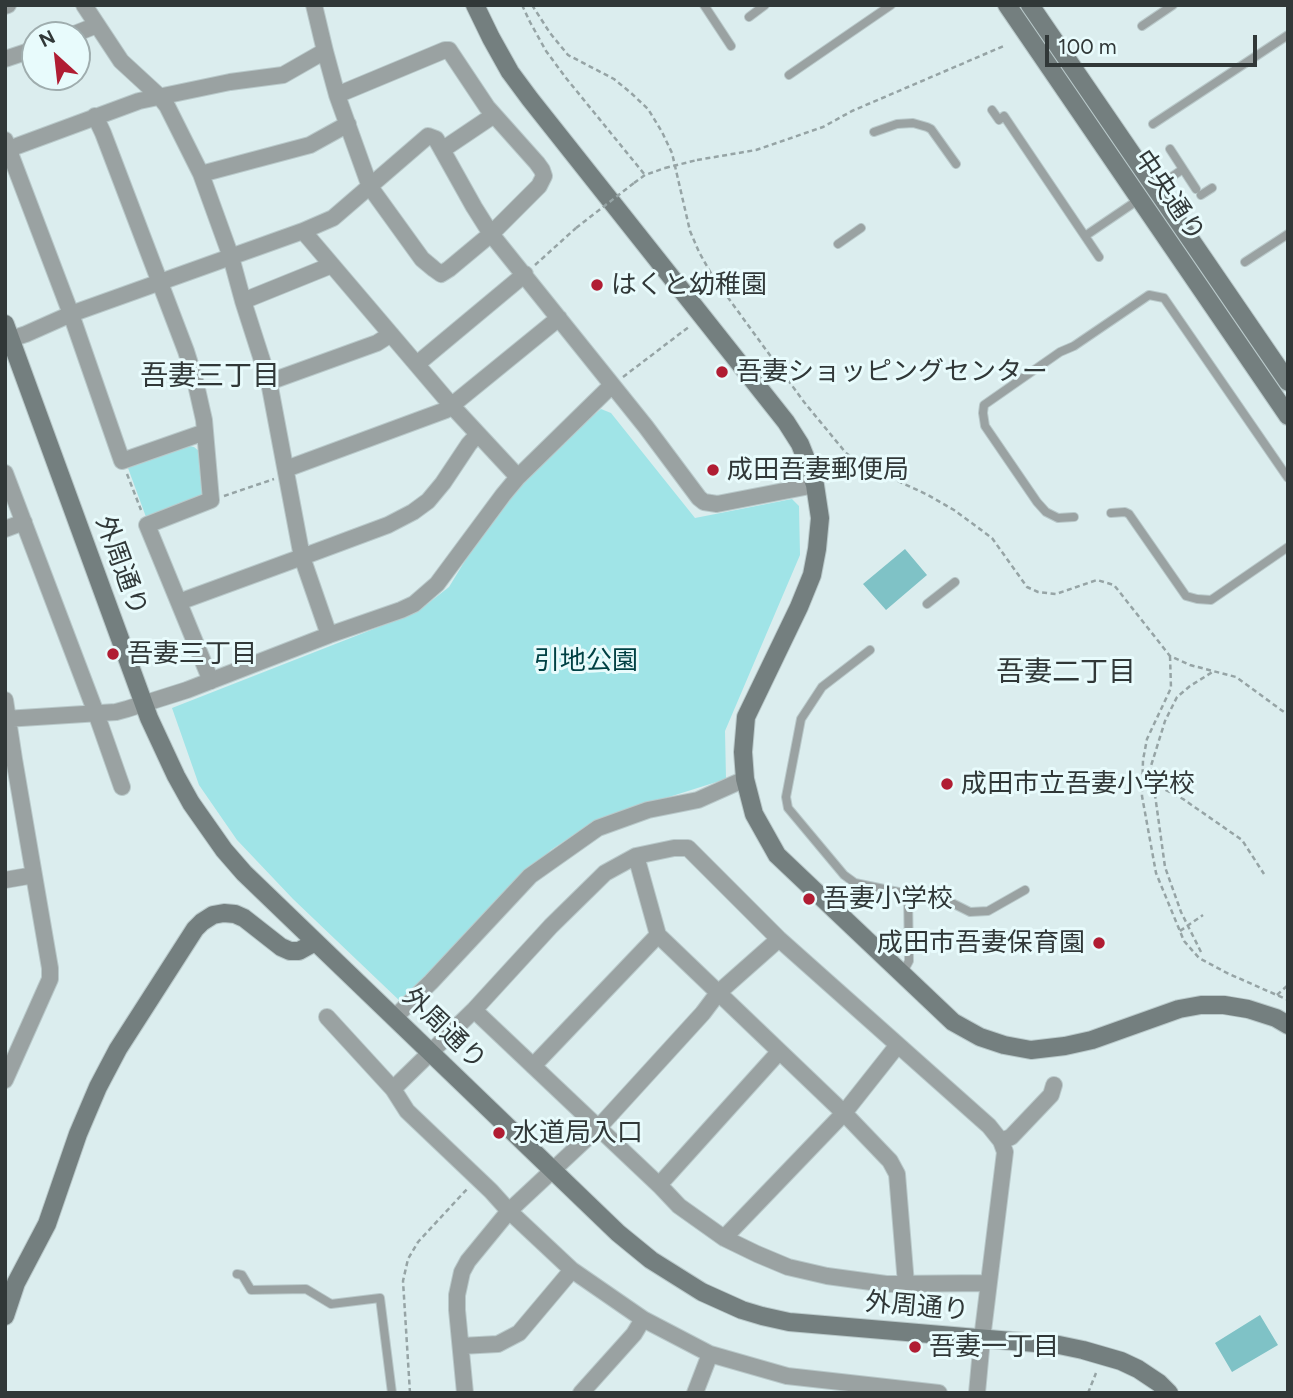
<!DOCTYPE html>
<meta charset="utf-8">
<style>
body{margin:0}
#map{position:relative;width:1293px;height:1398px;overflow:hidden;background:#dbedee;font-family:Figtree,sans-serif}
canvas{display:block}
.frame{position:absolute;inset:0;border:7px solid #313838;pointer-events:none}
.north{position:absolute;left:21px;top:21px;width:70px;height:70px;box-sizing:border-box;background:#e8fbfc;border:2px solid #9fadae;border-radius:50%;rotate:333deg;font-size:19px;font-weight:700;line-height:28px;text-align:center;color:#313838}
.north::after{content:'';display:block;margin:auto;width:24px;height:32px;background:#b01d33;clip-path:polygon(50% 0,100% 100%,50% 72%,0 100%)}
.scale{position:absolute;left:1045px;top:35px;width:212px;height:32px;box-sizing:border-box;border:4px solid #313838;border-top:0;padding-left:9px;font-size:21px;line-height:24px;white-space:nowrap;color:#313838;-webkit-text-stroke:5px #e8fbfc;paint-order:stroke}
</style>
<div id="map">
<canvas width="1293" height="1398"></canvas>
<div class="frame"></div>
<div class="north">N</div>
<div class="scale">100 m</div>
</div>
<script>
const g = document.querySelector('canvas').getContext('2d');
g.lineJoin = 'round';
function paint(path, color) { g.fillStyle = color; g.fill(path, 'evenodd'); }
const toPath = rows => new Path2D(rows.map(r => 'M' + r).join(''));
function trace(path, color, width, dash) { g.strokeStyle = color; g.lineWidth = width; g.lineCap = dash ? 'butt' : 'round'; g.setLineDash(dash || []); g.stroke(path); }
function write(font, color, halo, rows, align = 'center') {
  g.font = font + ' Figtree,"Noto Sans JP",sans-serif'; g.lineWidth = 6; g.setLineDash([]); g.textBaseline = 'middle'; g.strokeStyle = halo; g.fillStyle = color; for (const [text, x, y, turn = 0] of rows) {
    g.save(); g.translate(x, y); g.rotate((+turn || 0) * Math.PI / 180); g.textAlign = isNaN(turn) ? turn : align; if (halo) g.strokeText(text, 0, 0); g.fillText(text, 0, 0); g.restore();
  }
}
paint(toPath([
 [601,409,611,413,695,518,792,499,799,506,800,555,725,731,726,779,596,820,551,850,402,1003,293,899,237,840,199,785,172,708,417,612,449,587,499,505,541,459],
 [185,445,194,447,199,451,203,490,202,494,197,499,146,517,128,468]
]), '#a0e4e7');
paint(toPath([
 [905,549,927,575,886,610,863,584],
 [1260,1315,1278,1345,1232,1372,1215,1343]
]), '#7fc2c6');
const lane = toPath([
 [704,5,731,46],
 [749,17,765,5],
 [1142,26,1173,5],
 [789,75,891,5],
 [992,110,999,120,1004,116,1099,257],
 [1153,124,1288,35],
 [874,132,897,124,913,123,927,127,931,129,956,164],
 [1170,149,1196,189],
 [1154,189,1183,169],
 [1201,195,1212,188],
 [1085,236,1141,198],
 [838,244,861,228],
 [1245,262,1288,234],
 [1111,513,1125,512,1129,514,1186,596,1197,599,1211,600,1288,547],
 [1074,517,1058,518,1046,512,1037,502,985,426,983,413,984,405,1060,352,1074,346,1149,295,1164,298,1288,478],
 [927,604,955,582],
 [870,650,822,687,801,719,786,797,788,808,844,875,855,883,908,894,936,895,970,912,988,911,1025,890],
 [902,974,909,961,908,894],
 [237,1274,242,1275,251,1290,306,1289,331,1304,380,1298,392,1393]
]);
const street = toPath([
 [84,5,121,61,159,96,167,106,201,174,231,257,243,301,269,382,302,557,329,635],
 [314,5,325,51,337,95,370,187,422,259,434,269,441,274,449,269,491,234,539,186,544,176,542,170,537,163,487,107,449,50,445,50,337,95],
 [5,6,8,5],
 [72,35,97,25],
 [5,59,35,49],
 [95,116,103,133,186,351,195,380,204,420,211,500,147,525,211,681],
 [5,140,71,314,122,461,205,432],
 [9,149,139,101,230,82,283,75,325,51],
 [442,150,494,115],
 [201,174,310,145,348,124],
 [303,231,452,406,518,477],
 [243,301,332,265],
 [5,341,26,334,71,314,303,231,333,218,428,136,436,139,474,207,491,234,646,427,699,498,704,502,717,504,815,485],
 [417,364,525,274],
 [269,382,377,343,391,334],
 [286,469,446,410,559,318],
 [5,473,96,713,122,787],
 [5,529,24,522],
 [179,602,302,557,388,525,413,512,428,501,443,483,469,444,478,434],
 [5,700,14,759,50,968,50,979,5,1080],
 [5,719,116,712,127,709,187,690,329,635,401,610,414,604,437,584,503,495,518,477,612,385],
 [636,856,658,935,844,1113,890,1161,897,1174,906,1284],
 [5,880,34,875],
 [474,1010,661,1187,679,1206,724,1238,757,1254,788,1267,827,1276,886,1284,988,1283],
 [327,1017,393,1089,407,1111,491,1191,509,1211,572,1270,643,1319,710,1354,787,1376,939,1393],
 [395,1017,431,982,530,876,598,828,648,810,698,800,745,779],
 [533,1066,658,935],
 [393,1089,474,1010,551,926,605,873,636,856,674,848,688,848,779,939,989,1126,1001,1141,1005,1152,982,1339,977,1393],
 [1001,1141,1011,1137,1051,1095,1054,1085],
 [659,1185,779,1052],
 [724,1238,844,1113,897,1046],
 [461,1346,498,1344,519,1333,572,1270],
 [465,1393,457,1310,457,1295,462,1272,468,1261,509,1211,599,1127,703,1013,718,993,779,939],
 [581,1393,634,1334,643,1319],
 [695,1393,710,1354]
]);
const secondary = toPath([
 [475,5,491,38,510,72,530,99,786,422,800,444,808,464,815,485,820,518,817,549,812,575,799,607,746,717,743,752,745,779,754,814,777,855,953,1022,980,1037,1004,1045,1031,1050,1065,1046,1092,1040,1179,1009,1201,1005,1224,1005,1248,1009,1276,1018,1288,1025],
 [1007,5,1288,416],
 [1030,5,1288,382],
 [5,324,149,718,176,776,191,803,224,850,244,873,618,1233,651,1260,702,1292,742,1310,762,1316,789,1322,1059,1345,1083,1350,1121,1361,1138,1369,1159,1383,1169,1393],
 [5,1316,16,1283,47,1224,78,1134,98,1087,118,1049,195,929,202,922,213,915,224,913,235,914,244,918,281,947,290,951,299,951,308,946,314,941]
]);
trace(lane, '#b9c9ca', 10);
trace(street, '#b9c9ca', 18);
trace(secondary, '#b9c9ca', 20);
trace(toPath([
 [522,5,530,22,546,51,566,78,645,175],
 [532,5,550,33,568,55,614,79,631,93,648,109,662,132,672,153,690,231,699,252,713,277,804,402,846,453,859,463,928,495,954,510,992,538,1027,587,1038,592,1056,594,1097,580,1114,585,1170,656,1190,665,1236,677,1288,715],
 [697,160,756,150,823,127,852,111,1006,45],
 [634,183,645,175,665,168],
 [535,265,576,228],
 [623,377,690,326],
 [127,474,141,510],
 [224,496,274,479],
 [1170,656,1171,688,1147,739,1143,760,1142,796,1156,873,1184,941,1199,958,1227,973,1288,1000],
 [1143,778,1183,799,1242,840,1264,874],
 [1180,931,1203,915],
 [1201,952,1181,912,1165,867,1151,766,1165,721,1177,697,1190,686,1214,671],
 [1277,995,1288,985],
 [410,1393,403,1281,408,1259,418,1242,468,1188],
 [1088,1393,1096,1373]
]), '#96a4a5', 2.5, [5, 3.5]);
trace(lane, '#9aa2a2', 8);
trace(street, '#9aa2a2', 16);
trace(secondary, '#747f7f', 18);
trace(toPath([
 [665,168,697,160],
 [576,228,634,183]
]), '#96a4a5', 2.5, [5, 3.5]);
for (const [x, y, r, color] of [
 [597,285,7,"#b01d33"],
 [722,372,7,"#b01d33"],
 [713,470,7,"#b01d33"],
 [113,654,7,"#b01d33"],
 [947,784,7,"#b01d33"],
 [809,899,7,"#b01d33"],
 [1099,943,7,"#b01d33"],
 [499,1133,7,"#b01d33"],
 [915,1347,7,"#b01d33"]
]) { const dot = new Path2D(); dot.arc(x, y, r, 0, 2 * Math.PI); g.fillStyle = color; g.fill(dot); trace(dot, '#e8fbfc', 2.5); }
write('26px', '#313838', '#e8fbfc', [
 ["中央通り",1169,196,56],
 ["外周通り",121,566,70],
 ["外周通り",444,1029,44],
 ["外周通り",917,1307,5]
]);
write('26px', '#313838', '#e8fbfc', [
 ["はくと幼稚園",611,285],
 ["吾妻ショッピングセンター",736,372],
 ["成田吾妻郵便局",727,470],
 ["吾妻三丁目",127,654],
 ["成田市立吾妻小学校",961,784],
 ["吾妻小学校",823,899],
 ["成田市吾妻保育園",1085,943,"right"],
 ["水道局入口",513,1133],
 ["吾妻一丁目",929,1347]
], 'left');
write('26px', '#004144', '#e8fbfc', [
 ["引地公園",586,661]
]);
write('28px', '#313838', '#e8fbfc', [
 ["吾妻三丁目",210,377],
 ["吾妻二丁目",1066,673]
]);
</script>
